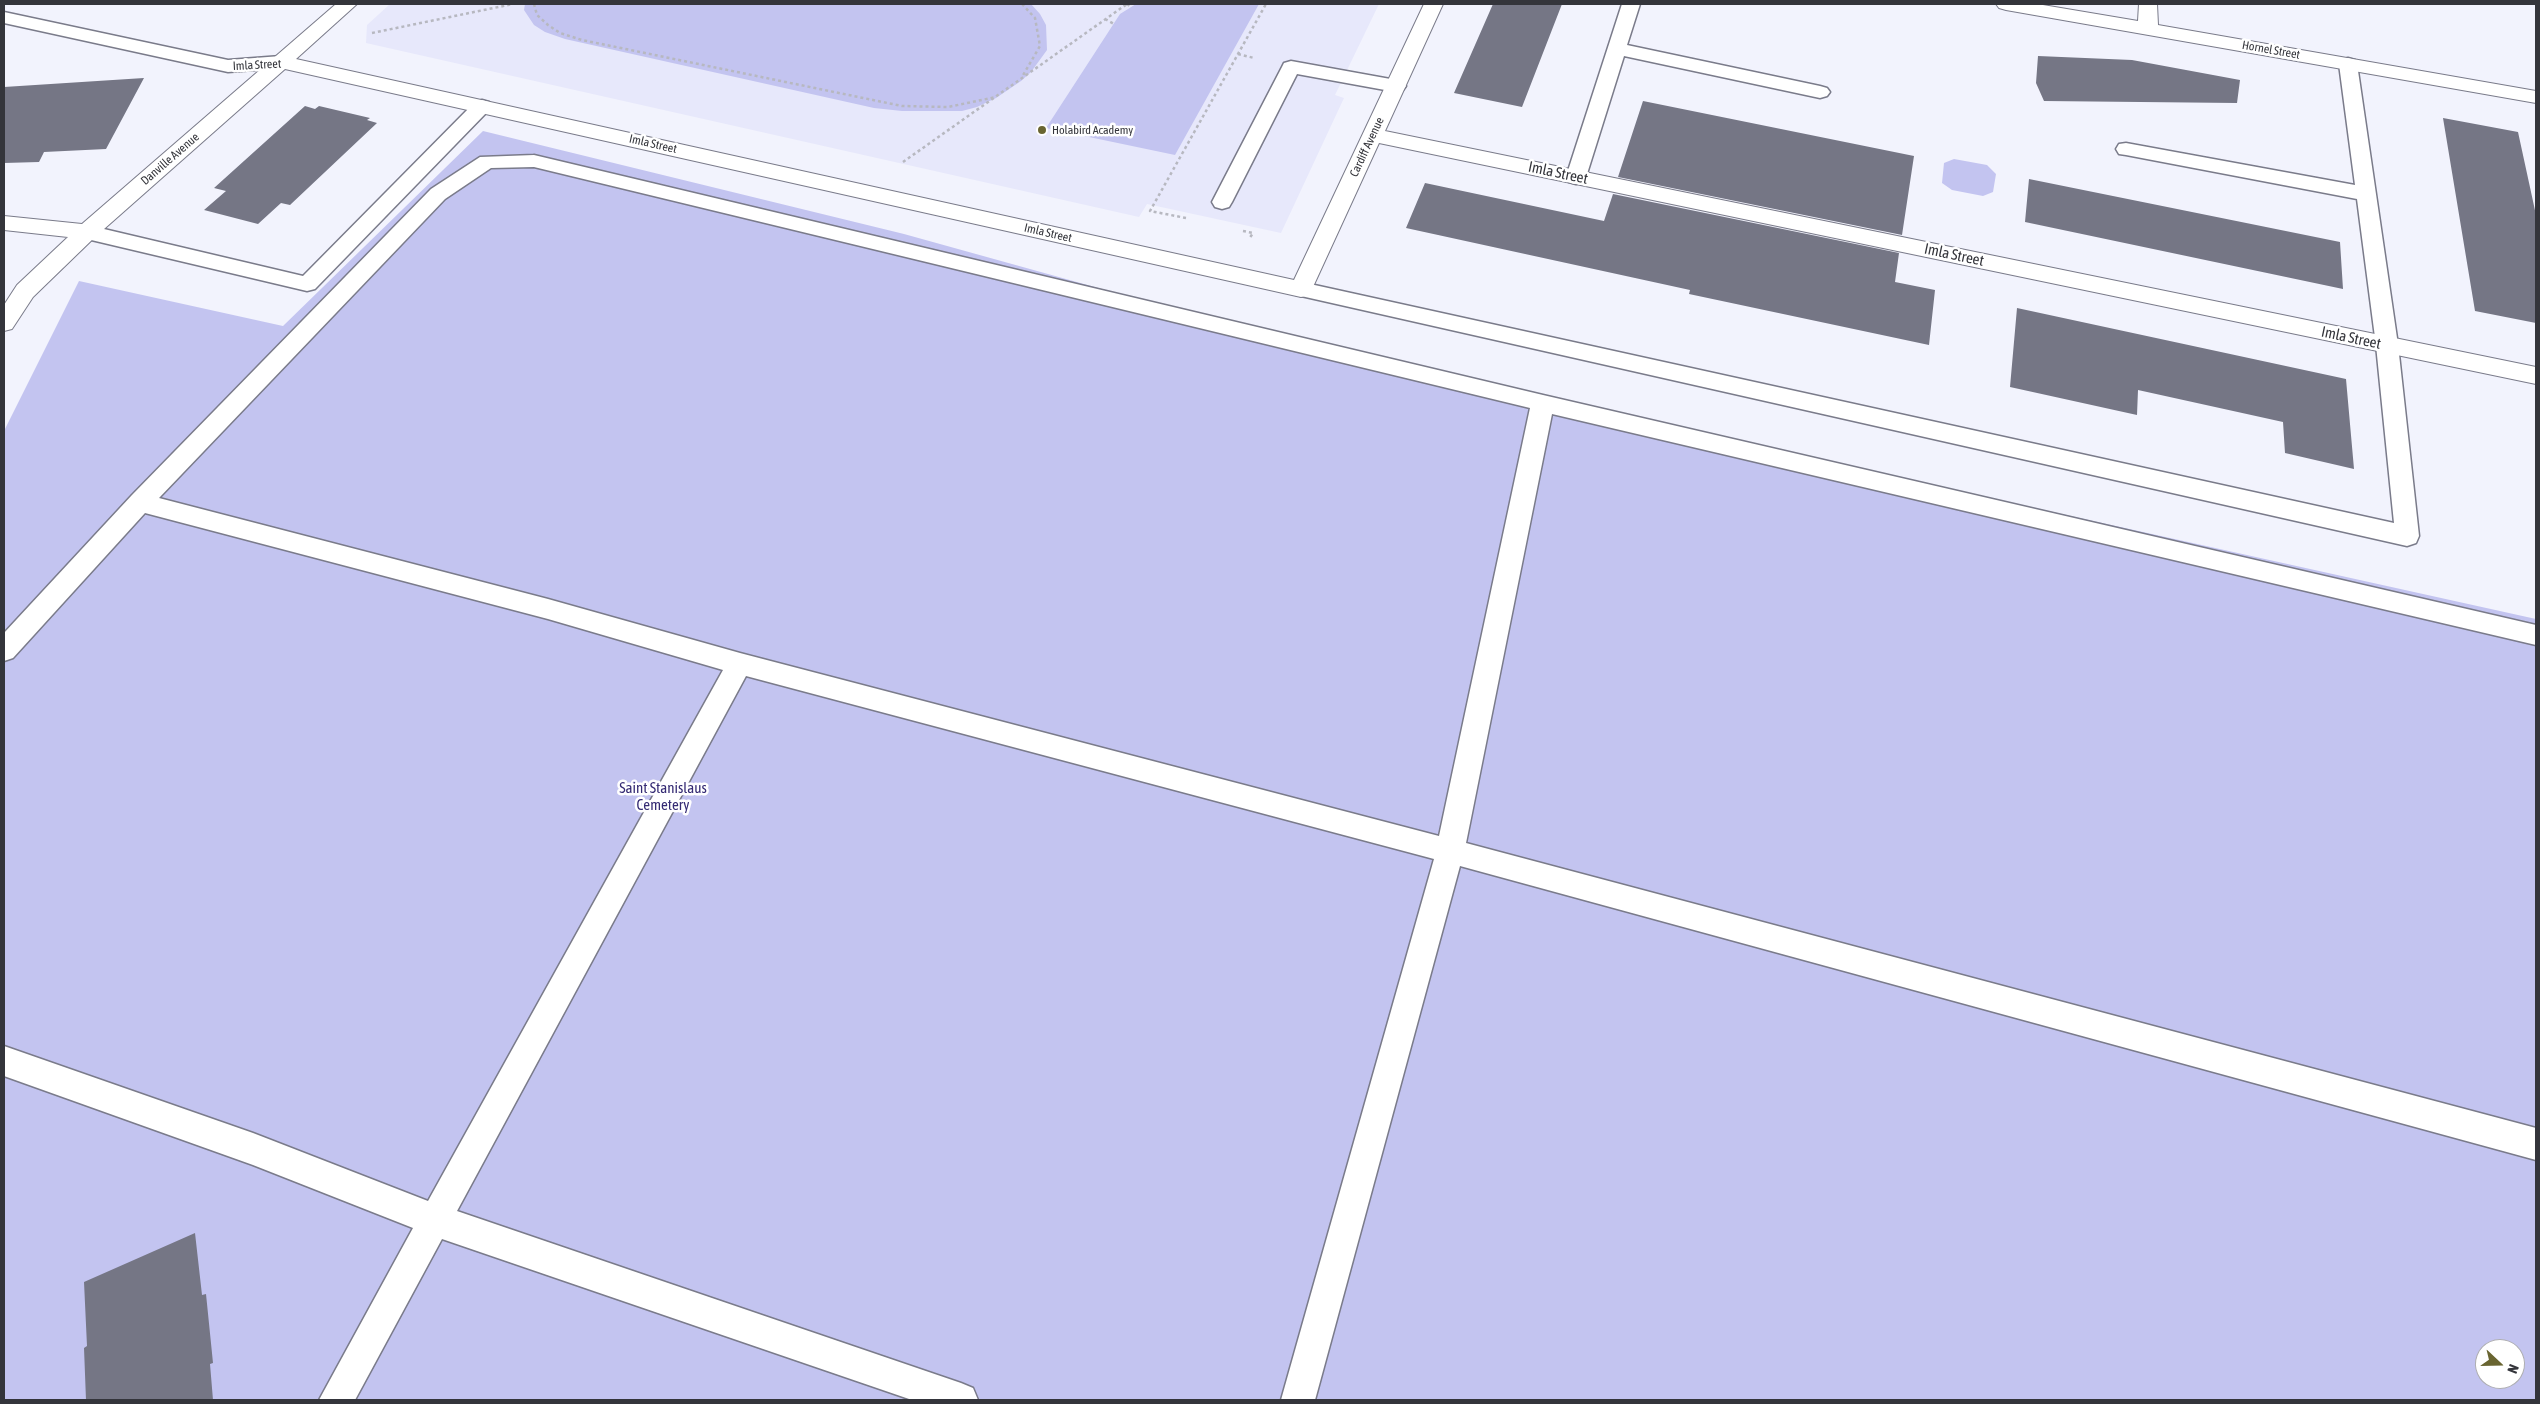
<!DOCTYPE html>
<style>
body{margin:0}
#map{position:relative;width:2540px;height:1404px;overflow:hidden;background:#f2f3fd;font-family:"Asap Condensed",sans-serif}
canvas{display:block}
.frame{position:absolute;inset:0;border:5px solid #34353b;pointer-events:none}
.north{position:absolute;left:2475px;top:1339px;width:50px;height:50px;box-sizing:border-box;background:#fff;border:1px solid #aeaeb1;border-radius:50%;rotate:111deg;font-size:14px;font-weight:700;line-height:20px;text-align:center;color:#34353b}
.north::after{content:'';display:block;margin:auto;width:18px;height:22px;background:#696531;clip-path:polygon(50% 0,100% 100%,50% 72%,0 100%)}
</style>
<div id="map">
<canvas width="2540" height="1404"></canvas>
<div class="frame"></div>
<div class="north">N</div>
</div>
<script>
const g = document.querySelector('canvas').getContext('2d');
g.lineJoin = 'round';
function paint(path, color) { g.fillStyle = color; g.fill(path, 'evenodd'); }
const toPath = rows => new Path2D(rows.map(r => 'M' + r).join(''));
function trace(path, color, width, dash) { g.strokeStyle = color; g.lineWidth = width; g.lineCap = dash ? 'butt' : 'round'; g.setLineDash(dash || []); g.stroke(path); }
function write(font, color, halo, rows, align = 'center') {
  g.font = font + ' "Asap Condensed",sans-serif'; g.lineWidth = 5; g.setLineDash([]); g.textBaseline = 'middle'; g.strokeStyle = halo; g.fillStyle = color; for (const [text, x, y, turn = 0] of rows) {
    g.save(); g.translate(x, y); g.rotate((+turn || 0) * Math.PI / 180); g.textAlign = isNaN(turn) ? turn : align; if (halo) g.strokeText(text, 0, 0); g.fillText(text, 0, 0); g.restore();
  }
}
paint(toPath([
 [390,4,1379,4,1335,95,1344,98,1281,233,1147,204,1139,217,366,43,367,25]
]), '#e7e8fb');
paint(toPath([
 [525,4,1031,4,1040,14,1046,25,1047,50,1031,72,1021,81,996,98,977,107,962,111,902,111,874,108,565,39,545,32,534,25,524,10],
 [1136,4,1259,4,1175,155,1046,128,1120,14],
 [483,131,904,234,1325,351,2536,619,2536,1400,4,1400,4,431,79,281,283,326],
 [2485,1349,2515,1349,2515,1379,2485,1379],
 [1954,159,1987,165,1996,174,1993,192,1983,196,1952,190,1942,183,1944,163]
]), '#c3c4f0');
paint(toPath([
 [1493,4,1562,4,1522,107,1454,93],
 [2038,56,2132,60,2240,80,2237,103,2044,101,2036,83],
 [144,78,106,149,44,152,39,162,4,163,4,87],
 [1643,101,1914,156,1902,235,1618,177],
 [305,106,315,109,319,106,370,118,367,120,377,123,290,205,281,203,258,224,204,210,226,191,214,188],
 [2443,118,2518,132,2536,215,2536,323,2475,311],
 [2029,179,2340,242,2343,289,2025,222],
 [1425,183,1604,221,1613,194,1899,253,1895,282,1935,290,1929,345,1689,294,1690,290,1406,228],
 [2017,308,2346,379,2354,469,2285,453,2283,422,2138,390,2137,415,2010,387],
 [195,1233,202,1295,206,1294,213,1363,210,1364,213,1400,86,1400,84,1348,87,1346,84,1282]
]), '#757685');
const service = toPath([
 [1622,4,1640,4,1627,45,1820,86,1827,88,1830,92,1827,96,1820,98,1624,56,1586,177,1583,182,1576,184,1569,182,1566,177,1622,4],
 [4,12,228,60,281,56,288,58,290,62,288,66,281,68,228,72,4,23,4,12],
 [2348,58,2355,60,2357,64,2398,345,2419,536,2416,543,2407,546,1301,296,1293,294,1290,289,1293,284,1301,282,2394,523,2376,345,2357,199,2126,155,2119,154,2116,149,2119,144,2126,143,2355,185,2339,64,2341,60,2348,58],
 [1291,61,1396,80,1403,82,1406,86,1403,90,1396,92,1297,74,1232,202,1229,207,1222,209,1215,207,1212,202,1282,67,1284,63,1291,61],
 [482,100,489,102,492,106,489,110,315,289,307,291,87,239,80,237,77,232,80,227,87,225,303,276,475,102,482,100],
 [534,155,1543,395,2536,625,2536,645,1552,414,1466,843,2536,1128,2536,1160,1460,866,1315,1400,1281,1400,1434,859,746,676,457,1211,961,1383,973,1388,978,1400,912,1400,442,1239,355,1400,319,1400,413,1228,253,1165,4,1076,4,1046,253,1133,428,1201,723,670,548,619,145,513,13,658,4,661,4,633,132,495,431,189,480,157,534,155],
 [534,167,1530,408,1439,836,740,653,548,599,159,498,445,199,491,168,534,167]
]);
const minor = toPath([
 [336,4,357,4,296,59,1294,280,1424,4,1443,4,1385,131,2536,367,2536,384,1379,143,1312,289,1309,295,1301,297,285,69,95,237,33,297,12,329,4,331,4,305,17,285,68,237,4,230,4,216,82,224,336,4],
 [1996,4,2037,4,2138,21,2139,4,2157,4,2158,25,2536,91,2536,103,2006,10,1999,8,1996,4]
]);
trace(service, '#7a7b8a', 3);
trace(minor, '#7a7b8a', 2);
trace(toPath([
 [534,4,537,15,548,25,560,33,582,40,902,106,948,107,996,97],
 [1022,4,1035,18,1040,46,1022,77],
 [1127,4,1131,7],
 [1105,19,1114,24],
 [372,33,513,4],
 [1238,54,1254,58],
 [903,162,1127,4],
 [1186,218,1150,211,1266,4],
 [1243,231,1253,233,1249,239]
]), '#b7b8c0', 2.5, [3, 3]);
paint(service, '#fff');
paint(minor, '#fff');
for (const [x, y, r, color] of [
 [1042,130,5,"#696531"]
]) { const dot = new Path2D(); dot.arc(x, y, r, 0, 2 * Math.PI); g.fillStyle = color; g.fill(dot); trace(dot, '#fff', 2); }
write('12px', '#34353b', '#fff', [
 ["Hornel Street",2271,50,10],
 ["Imla Street",257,65,-3],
 ["Imla Street",653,144,13],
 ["Cardiff Avenue",1367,147,-65],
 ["Danville Avenue",170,159,-41],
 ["Imla Street",1048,233,13]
]);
write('12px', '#34353b', '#fff', [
 ["Holabird Academy",1052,130]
], 'left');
write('15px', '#34353b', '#fff', [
 ["Imla Street",1558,173,12],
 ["Imla Street",1954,255,12],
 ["Imla Street",2351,338,12]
]);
write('15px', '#342a73', '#fff', [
 ["Saint Stanislaus",663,788],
 ["Cemetery",663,805]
]);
</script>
